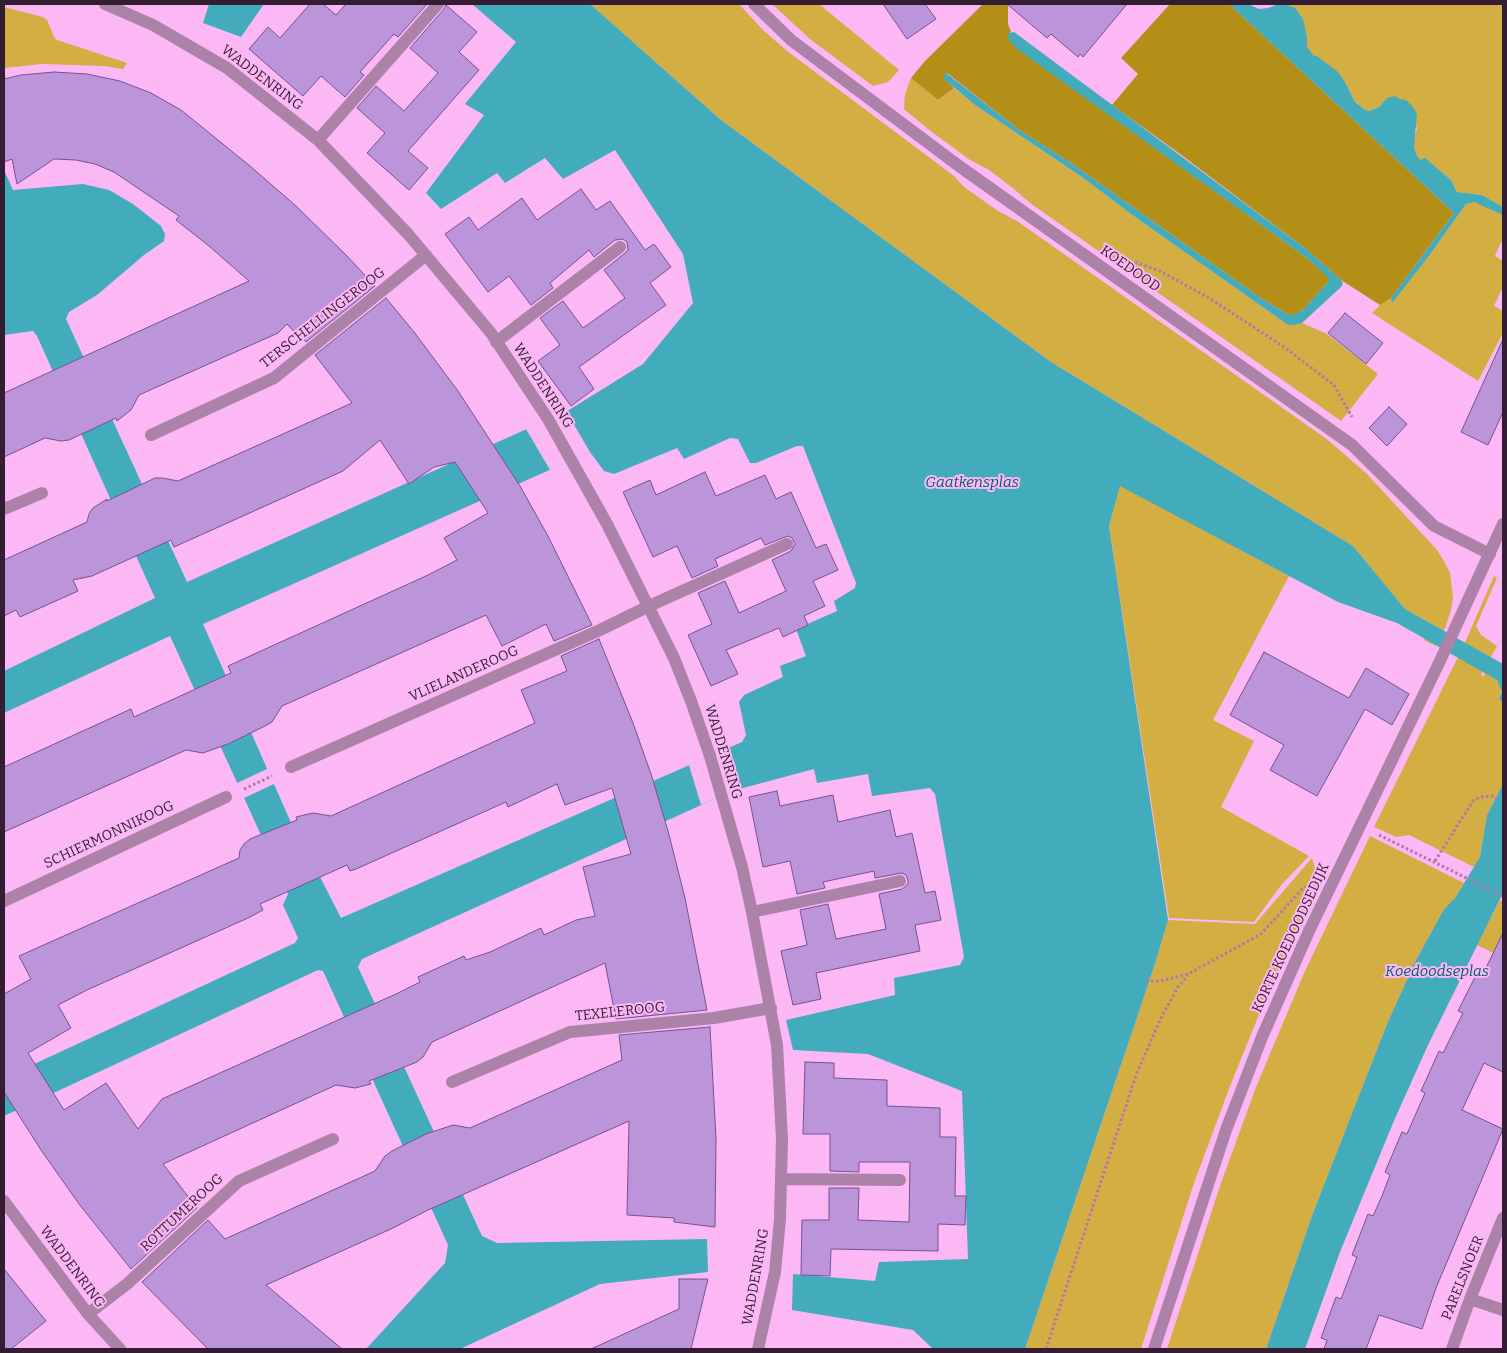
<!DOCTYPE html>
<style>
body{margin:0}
#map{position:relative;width:1507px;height:1353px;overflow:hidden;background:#fbb8f4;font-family:Bitter,serif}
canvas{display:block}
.frame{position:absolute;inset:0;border:5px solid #341c32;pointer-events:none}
</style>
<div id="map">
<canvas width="1507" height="1353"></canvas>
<div class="frame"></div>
</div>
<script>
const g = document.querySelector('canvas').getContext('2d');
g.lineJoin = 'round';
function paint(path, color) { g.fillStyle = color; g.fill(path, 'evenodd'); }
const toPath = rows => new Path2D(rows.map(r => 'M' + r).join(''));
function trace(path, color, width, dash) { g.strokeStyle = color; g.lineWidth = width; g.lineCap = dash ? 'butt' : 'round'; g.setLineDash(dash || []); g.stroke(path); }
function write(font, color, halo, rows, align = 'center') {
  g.font = font + ' Bitter,serif'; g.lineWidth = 4; g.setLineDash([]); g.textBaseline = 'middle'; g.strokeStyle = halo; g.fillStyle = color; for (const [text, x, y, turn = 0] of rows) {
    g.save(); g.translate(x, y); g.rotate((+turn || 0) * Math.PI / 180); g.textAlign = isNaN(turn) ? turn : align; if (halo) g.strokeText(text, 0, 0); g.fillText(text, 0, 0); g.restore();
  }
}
paint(toPath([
 [590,4,739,4,762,29,787,51,954,176,964,187,998,211,1017,221,1328,440,1367,474,1437,550,1444,561,1450,573,1453,598,1451,610,1445,628,1436,646,1424,640,1432,624,1405,609,1353,546,1051,362,721,120],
 [772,4,819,4,899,70,888,82,873,86,810,39],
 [1286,4,1503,4,1503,207,1482,195,1457,192,1451,180,1425,159,1420,161,1417,156,1414,147,1414,139,1417,128,1387,98,1379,107,1369,111,1364,109,1355,102,1345,82,1314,56,1307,47,1307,37,1295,8],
 [4,7,43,17,47,20,54,37,57,40,127,63,123,69,104,66,42,64,4,68],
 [911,78,938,100,954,88,975,105,1082,177,1131,214,1288,325,1295,325,1302,323,1327,334,1378,374,1341,421,1030,203,1014,189,989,170,970,160,928,129,904,109,905,94],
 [1471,201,1487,207,1503,215,1503,238,1495,256,1503,261,1503,287,1494,306,1503,311,1503,333,1478,381,1372,313,1380,305,1391,298,1391,300,1431,253,1466,204],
 [1120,485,1289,576,1213,720,1254,741,1221,807,1309,856,1282,884,1254,922,1169,918,1109,526],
 [1494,576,1497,578,1476,626,1481,635,1497,646,1481,675,1483,677,1485,673,1497,680,1502,693,1499,699,1503,703,1503,784,1487,815,1480,857,1474,867,1409,835,1396,837,1374,827,1463,647],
 [1370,836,1464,883,1455,898,1444,909,1415,962,1387,1024,1313,1213,1266,1349,1167,1349,1220,1186,1256,1087,1305,971],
 [1312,858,1319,883,1260,1012,1230,1086,1193,1186,1141,1349,1025,1349,1154,967,1168,920,1255,924],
 [1500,900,1503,902,1503,958,1477,945]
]), '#d2ae43');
paint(toPath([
 [983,4,1008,4,1008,24,1011,32,1007,35,1008,37,1101,109,1307,258,1330,278,1328,282,1303,310,1293,315,1289,315,1262,299,1071,163,1018,129,947,73,943,77,954,88,938,100,911,78,925,61],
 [1170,4,1229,4,1454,213,1391,298,1380,305,1341,280,1306,249,1180,154,1112,105,1138,74,1121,58]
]), '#b38f17');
paint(toPath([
 [209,4,264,4,241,37,203,23],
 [472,4,590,4,721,120,1051,362,1353,546,1405,609,1503,664,1503,703,1499,699,1502,692,1497,680,1397,623,1338,602,1120,486,1109,526,1168,920,1154,967,1025,1349,933,1349,913,1330,792,1310,793,1274,875,1281,879,1262,968,1259,962,1091,868,1054,793,1050,786,1020,895,995,894,978,960,965,964,957,935,794,930,788,872,796,868,774,817,783,814,769,732,791,362,959,358,967,482,1236,497,1243,707,1239,708,1272,600,1284,460,1349,366,1349,445,1263,448,1245,323,971,318,970,4,1116,4,1078,295,943,298,938,283,905,288,894,170,636,4,713,4,671,155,598,37,336,33,331,4,335,4,170,13,190,83,184,109,190,133,204,161,226,165,234,164,241,144,255,97,295,69,312,66,319,187,582,569,410,643,364,693,303,683,254,615,150,563,179,545,158,505,183,497,173,441,209,426,193,484,115,465,104,516,42],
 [730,438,738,439,750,463,756,463,797,446,803,446,856,583,855,588,834,601,837,611,796,629,806,656,780,666,783,677,744,695,739,702,746,735,742,742,341,918,316,869,308,861,203,624,590,452,604,471,614,474,677,448,684,459],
 [1229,4,1248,4,1259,9,1268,8,1279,4,1286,4,1295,8,1303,19,1307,37,1307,47,1314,56,1317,56,1338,72,1345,82,1355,102,1364,109,1369,111,1379,107,1387,98,1395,96,1399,99,1406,100,1413,107,1417,114,1414,147,1417,156,1420,160,1425,158,1451,180,1457,192,1482,195,1503,207,1503,215,1474,202,1466,204,1431,253,1393,302,1391,300,1391,298,1454,213],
 [1014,32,1306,249,1341,280,1343,283,1341,287,1302,323,1295,325,1288,325,1131,214,1082,177,975,105,944,79,943,76,946,73,1018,129,1071,163,1262,299,1289,315,1293,315,1303,310,1328,282,1329,278,1307,258,1017,49,1009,40,1007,35,1009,33],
 [1503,784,1503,893,1428,1045,1393,1123,1340,1252,1305,1349,1266,1349,1313,1213,1387,1024,1415,962,1444,909,1455,898,1480,857,1487,815]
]), '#42abbc');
paint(toPath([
 [566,411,590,452,550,470,526,429],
 [722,751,732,791,701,805,689,765],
 [269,768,276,783,242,799,235,784]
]), '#fbb8f4');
const building = toPath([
 [310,4,323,4,336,15,346,4,427,4,398,37,394,34,360,72,364,75,345,97,321,76,303,96,249,49,268,27,280,38,310,4],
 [883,4,925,4,936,19,907,39,883,4],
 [1007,4,1127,4,1083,57,1080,54,1078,57,1051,34,1047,38,1007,4],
 [446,5,477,32,459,52,479,70,408,151,428,168,409,190,367,153,385,133,357,108,376,86,404,111,438,73,410,48,444,9,446,5],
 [54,72,87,74,120,81,151,93,181,110,250,166,296,206,347,256,375,286,306,342,300,334,298,336,287,324,278,333,139,395,131,410,117,421,116,418,69,440,61,441,45,438,4,457,4,393,249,281,209,246,176,220,179,216,114,172,95,164,76,160,54,159,17,184,12,159,4,162,4,79,21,75,54,72],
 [581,189,596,210,610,201,645,250,654,244,671,267,650,283,666,305,579,367,594,389,571,406,538,361,560,345,540,318,563,301,583,328,625,298,604,270,625,253,628,250,627,242,623,239,615,240,594,257,589,250,550,283,553,288,531,305,509,276,488,292,445,234,469,217,478,230,522,198,537,220,581,189],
 [386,298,414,332,458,391,520,486,548,536,592,625,554,641,546,624,502,646,486,615,282,706,272,722,265,726,228,744,203,753,186,750,4,832,4,767,131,709,134,717,231,673,228,666,428,575,457,560,444,538,488,513,455,462,434,467,409,484,380,440,343,471,174,547,171,540,92,576,73,580,78,591,20,617,16,610,4,616,4,560,87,522,89,514,93,508,107,499,107,501,155,478,162,478,178,481,352,403,315,355,386,298],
 [1345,313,1383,343,1366,364,1328,333,1345,313],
 [1503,339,1503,412,1488,445,1461,432,1503,339],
 [1389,407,1407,424,1387,446,1369,428,1389,407],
 [705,472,716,496,765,475,776,499,791,492,816,548,826,544,838,570,813,581,825,606,804,616,808,625,783,637,779,628,726,650,738,674,711,686,688,635,712,624,698,593,725,581,739,613,786,591,772,560,791,551,795,544,792,538,788,536,765,545,761,538,715,559,718,566,692,578,677,546,653,557,623,492,650,480,656,495,705,472],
 [599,639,633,723,652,777,668,831,685,898,707,1010,616,1019,605,963,432,1042,423,1057,417,1062,369,1081,371,1084,355,1088,336,1085,163,1164,197,1208,131,1269,79,1204,41,1150,4,1092,4,994,31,979,19,956,239,858,240,850,244,844,250,839,297,820,296,817,313,813,331,816,535,723,521,690,567,671,561,656,599,639],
 [557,784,565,805,612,788,631,854,583,867,595,916,576,920,544,935,541,928,490,952,466,960,464,956,418,977,420,982,396,994,162,1099,138,1129,106,1083,64,1110,28,1053,71,1028,58,1005,87,990,248,918,263,910,260,904,347,865,350,871,356,869,506,802,508,807,557,784],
 [1264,652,1349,698,1366,668,1409,694,1392,725,1365,709,1317,796,1270,770,1284,745,1230,715,1264,652],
 [777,791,780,806,833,795,838,822,890,810,896,837,912,833,925,893,935,891,941,920,915,925,920,951,816,973,821,999,793,1005,781,951,807,945,800,910,828,904,836,939,886,929,879,894,902,889,908,884,908,880,906,875,902,873,875,878,874,871,823,882,825,888,797,894,790,861,763,867,749,797,777,791],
 [1503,933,1503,1072,1484,1063,1462,1110,1503,1129,1436,1288,1422,1329,1379,1315,1366,1349,1324,1349,1327,1340,1321,1338,1336,1297,1341,1299,1357,1257,1352,1255,1368,1214,1373,1216,1382,1196,1390,1175,1385,1172,1402,1132,1407,1134,1425,1093,1421,1091,1439,1051,1443,1053,1463,1013,1458,1011,1478,971,1483,974,1503,933],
 [710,1027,716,1139,715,1227,674,1222,674,1218,627,1215,629,1121,428,1210,393,1228,266,1285,342,1349,208,1349,142,1282,208,1220,225,1239,375,1171,385,1156,392,1151,426,1134,453,1125,470,1128,622,1060,619,1035,710,1027],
 [805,1062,834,1063,834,1078,887,1080,887,1106,940,1108,940,1137,956,1137,955,1196,966,1196,965,1225,938,1224,938,1251,831,1249,830,1276,801,1275,802,1220,829,1220,829,1188,859,1188,858,1220,909,1222,910,1162,859,1162,859,1172,830,1171,830,1134,803,1134,805,1062],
 [4,1269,46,1321,11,1349,4,1349,4,1269],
 [679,1279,708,1279,691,1349,591,1349,679,1309,679,1279]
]);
paint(building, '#bc94da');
trace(building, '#775192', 1);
trace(toPath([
 [1135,262,1160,271,1209,298,1284,347,1334,385,1352,417],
 [244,789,272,776],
 [1379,835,1503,896],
 [1435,861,1473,801,1480,797,1493,796,1498,799],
 [1146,981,1160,981,1188,974,1261,934,1305,886],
 [1046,1349,1136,1075,1160,1020,1178,987,1188,975]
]), '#ad7ba8', 3, [2.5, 2.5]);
trace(toPath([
 [105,4,153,25,227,68,318,140,408,234,491,333,548,419,607,524,674,658,691,701,710,756,742,867,752,912,777,1045,782,1139,780,1219,775,1272,758,1349],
 [754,4,791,40,959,166,1352,445,1434,526,1490,554],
 [318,140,438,4],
 [496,342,620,247],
 [151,435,274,378,426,255],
 [4,509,42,493],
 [291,767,600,630,649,606,787,544],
 [4,901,226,797],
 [752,912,900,881],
 [452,1082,570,1032,714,1018,771,1008],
 [782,1179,900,1180],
 [4,1201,88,1314,120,1349],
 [1470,1299,1503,1310],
 [88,1314,127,1284,239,1181,333,1139],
 [1154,1349,1226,1130,1262,1037,1309,931,1439,663,1503,524],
 [1452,1349,1470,1299,1503,1218]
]), '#ac82a8', 12);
write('14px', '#341c32', '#fbb8f4', [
 ["WADDENRING",262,78,37],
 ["KOEDOOD",1130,269,35],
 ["TERSCHELLINGEROOG",323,318,-38],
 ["WADDENRING",543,386,57],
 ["VLIELANDEROOG",464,674,-24],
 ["WADDENRING",723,752,73],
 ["SCHIERMONNIKOOG",109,835,-25],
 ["KORTE KOEDOODSEDIJK",1291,938,-65],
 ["TEXELEROOG",620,1012,-6],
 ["ROTTUMEROOG",182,1213,-43],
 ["WADDENRING",72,1267,53],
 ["WADDENRING",756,1277,-80],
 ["PARELSNOER",1463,1278,-68]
]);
write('italic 15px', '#02616d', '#fbb8f4', [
 ["Gaatkensplas",972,483],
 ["Koedoodseplas",1437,972]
]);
</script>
